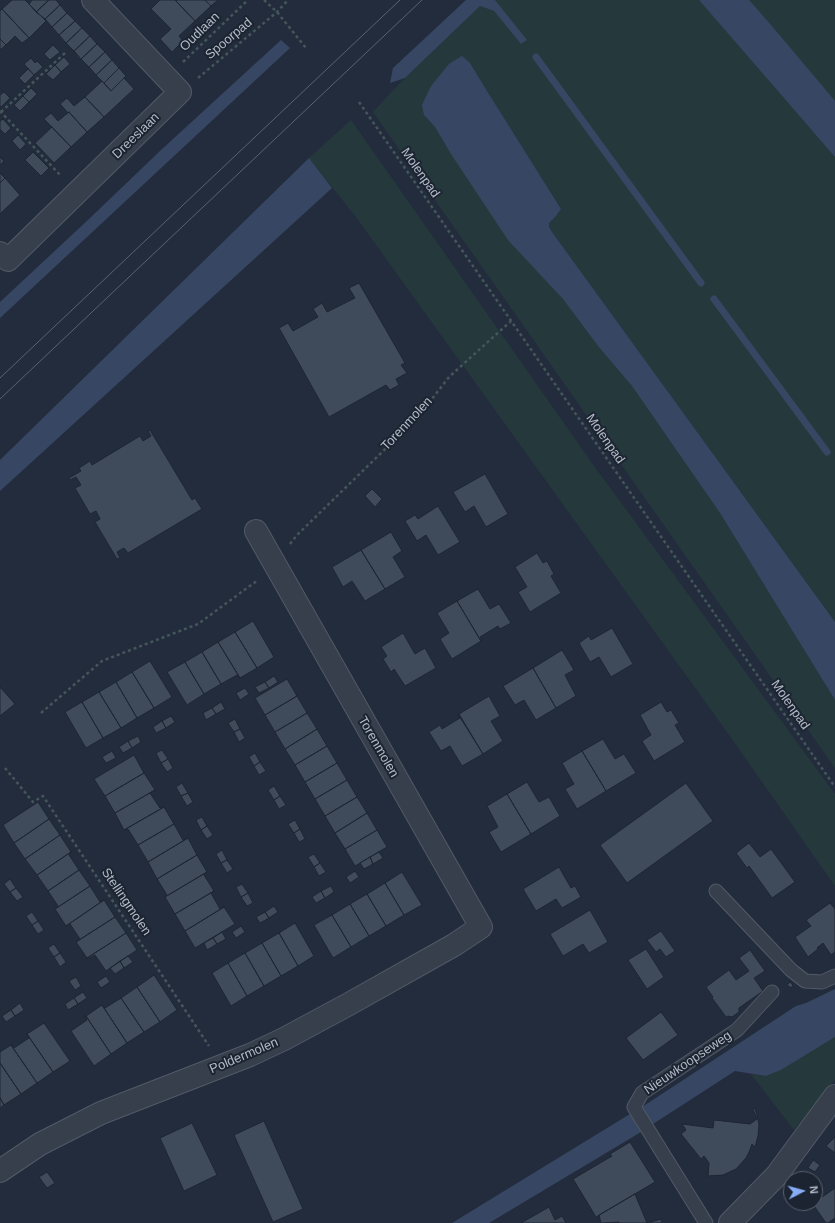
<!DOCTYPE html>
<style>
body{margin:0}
#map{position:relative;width:835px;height:1223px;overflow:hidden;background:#232c3c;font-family:Helvetica,sans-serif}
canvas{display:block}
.north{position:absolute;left:783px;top:1171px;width:40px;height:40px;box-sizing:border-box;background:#1c2431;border:1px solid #58606d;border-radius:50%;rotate:84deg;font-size:11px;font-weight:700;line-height:16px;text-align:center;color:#b3bac8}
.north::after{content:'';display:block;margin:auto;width:14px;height:18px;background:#88adf7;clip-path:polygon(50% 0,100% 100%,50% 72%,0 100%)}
</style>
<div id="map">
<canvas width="835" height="1223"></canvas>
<div class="north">N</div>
</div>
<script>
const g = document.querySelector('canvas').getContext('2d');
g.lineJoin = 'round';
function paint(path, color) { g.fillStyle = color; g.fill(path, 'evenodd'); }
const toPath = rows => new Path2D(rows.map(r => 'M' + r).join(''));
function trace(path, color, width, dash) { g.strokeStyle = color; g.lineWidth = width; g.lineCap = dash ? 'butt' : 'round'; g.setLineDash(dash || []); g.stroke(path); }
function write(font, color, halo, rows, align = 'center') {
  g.font = font + ' Helvetica,sans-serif'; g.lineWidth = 4; g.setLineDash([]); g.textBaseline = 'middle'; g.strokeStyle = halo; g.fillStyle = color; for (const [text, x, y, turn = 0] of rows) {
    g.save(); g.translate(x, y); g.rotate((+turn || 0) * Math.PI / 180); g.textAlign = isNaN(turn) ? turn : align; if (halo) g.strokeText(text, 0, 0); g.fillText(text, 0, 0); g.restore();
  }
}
paint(toPath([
 [495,0,699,0,835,157,835,622,552,232,549,227,549,223,556,216,561,209,487,91,470,63,438,78,431,86,424,115,435,127,451,154,563,299,598,346,632,386,720,513,835,700,835,768,373,112,397,86,480,6,494,11,521,44,526,41],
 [738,0,835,0,835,114],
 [351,120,594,466,835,794,835,886,732,739,356,217,309,158],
 [835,1037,835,1080,794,1130,751,1074,766,1076,781,1070]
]), '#25393d');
paint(toPath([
 [466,0,495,0,527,40,521,44,494,11,480,6,405,78,390,83,393,68],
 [699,0,749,0,771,25,835,101,835,157],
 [281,40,290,48,0,318,0,302,89,219,161,150],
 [462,56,470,63,487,91,561,209,556,216,549,223,549,227,552,232,835,622,835,700,720,513,632,386,598,346,563,299,508,240,451,154,435,127,424,115,422,105,431,86,449,64],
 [309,158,332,188,0,491,0,460],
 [835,989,835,1037,781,1070,766,1076,735,1071,653,1124,642,1107,796,1006,806,1003],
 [630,1114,641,1132,489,1223,452,1223]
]), '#374763');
trace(toPath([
 [536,57,701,283],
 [714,299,827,452]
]), '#374763', 7);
const building = toPath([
 [12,0,25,0,46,21,29,38,2,9,12,0],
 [32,0,49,0,36,12,29,4,32,0],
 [49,0,56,0,60,5,45,19,36,12,49,0],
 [160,0,175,0,195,21,179,36,183,41,172,52,160,39,171,29,151,9,160,0],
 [177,0,205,0,211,6,195,21,176,1,177,0],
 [205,0,218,0,211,6,205,0],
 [60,5,67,13,52,27,45,19,60,5],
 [2,9,29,38,22,43,15,36,6,45,0,39,0,11,2,9],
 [67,13,75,21,59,35,52,27,67,13],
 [75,21,82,28,66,43,59,35,75,21],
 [82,28,90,36,74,51,66,43,82,28],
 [90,36,97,44,81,59,74,51,90,36],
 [0,39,6,45,0,50,0,39],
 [97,44,105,52,89,67,81,59,97,44],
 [53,45,60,52,50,60,44,54,53,45],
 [105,52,112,60,96,75,89,67,105,52],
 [64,57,70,64,61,72,55,65,64,57],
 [31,58,35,63,37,61,43,67,34,75,24,64,31,58],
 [112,60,119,68,104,83,96,75,112,60],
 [55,65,61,72,53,80,46,74,55,65],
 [119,68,126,76,111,91,104,83,119,68],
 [28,69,34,75,25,84,19,78,28,69],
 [124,78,134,89,104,117,85,97,102,81,111,91,124,78],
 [31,88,37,94,29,102,23,96,31,88],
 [4,92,10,98,1,107,0,106,0,95,4,92],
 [23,96,29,102,20,111,14,105,23,96],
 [85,97,104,117,87,132,69,112,68,113,60,104,67,98,74,106,85,97],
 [69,112,87,132,71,147,44,119,51,113,58,121,69,112],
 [3,119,11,128,5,134,0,129,0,121,3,119],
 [52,127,71,147,54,163,35,143,52,127],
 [18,135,26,144,20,150,12,141,18,135],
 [33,152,49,168,41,176,25,160,33,152],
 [0,157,4,161,0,165,0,157],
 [0,173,5,178,0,183,0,173],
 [5,178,20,195,0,214,0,183,5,178],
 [359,283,405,363,401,365,407,373,396,379,399,385,390,390,386,385,329,417,279,328,288,323,293,331,318,317,313,309,322,303,327,312,355,298,349,288,359,283],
 [150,430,192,500,195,498,202,509,128,553,124,548,117,552,120,558,117,559,95,522,100,519,96,511,90,514,75,488,81,485,76,477,70,480,69,478,81,471,79,468,90,461,92,465,140,436,143,441,151,436,148,431,150,430],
 [485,474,508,514,486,527,474,506,465,512,453,492,485,474],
 [372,489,382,499,375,507,365,496,372,489],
 [438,506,460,542,438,555,426,535,417,541,405,521,415,515,418,519,438,506],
 [391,532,402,551,393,557,405,577,385,589,361,550,391,532],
 [361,550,385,589,365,601,352,581,343,587,332,567,361,550],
 [537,553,543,563,547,561,554,574,551,576,561,593,530,612,518,592,527,587,515,567,537,553],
 [478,589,490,609,499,604,511,623,500,629,498,626,480,637,482,641,481,641,457,601,478,589],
 [457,601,481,641,452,659,440,639,449,633,437,613,457,601],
 [253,621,274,657,257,668,235,632,253,621],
 [612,628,633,664,611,677,599,657,590,662,579,643,589,636,591,640,612,628],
 [235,632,257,668,240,678,218,642,235,632],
 [403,633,415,654,425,648,436,668,405,686,394,669,391,672,383,659,387,656,381,647,403,633],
 [218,642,240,678,239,678,237,675,221,684,202,652,218,642],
 [562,650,574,670,565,675,576,696,556,708,533,668,562,650],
 [202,652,221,684,204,694,185,662,202,652],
 [150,661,172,697,154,708,132,672,150,661],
 [185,662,204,694,187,705,167,672,185,662],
 [533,668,556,708,536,720,524,700,515,705,503,686,533,668],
 [132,672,154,708,137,718,116,682,132,672],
 [274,676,278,682,269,688,265,682,274,676],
 [287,679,297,696,265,715,255,698,287,679],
 [116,682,137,718,121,728,99,692,116,682],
 [265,682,269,688,259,693,255,687,265,682],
 [0,687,15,704,0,716,0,687],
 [245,688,249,694,240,700,236,693,245,688],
 [99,692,121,728,103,738,82,702,99,692],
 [297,696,307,713,275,732,265,715,297,696],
 [489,696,500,716,491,721,503,741,483,754,459,714,489,696],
 [82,702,103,738,86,748,65,712,82,702],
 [221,702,225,709,216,714,212,708,221,702],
 [661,702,667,712,671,710,679,723,675,725,685,742,654,761,642,741,651,735,640,715,661,702],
 [212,708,216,714,206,720,203,713,212,708],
 [307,713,317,729,285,749,275,732,307,713],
 [458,714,483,754,462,766,450,746,441,751,429,732,440,725,442,729,460,718,458,714],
 [171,716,175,722,166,728,162,721,171,716],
 [235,719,240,729,234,732,228,723,235,719],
 [162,721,166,728,156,733,153,727,162,721],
 [240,729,245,738,239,742,234,732,240,729],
 [317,729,327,746,295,765,285,749,317,729],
 [138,736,141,742,132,748,128,741,138,736],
 [603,739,615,759,624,754,636,773,606,791,582,751,603,739],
 [128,741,132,748,123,753,119,747,128,741],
 [327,746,337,763,305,782,295,765,327,746],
 [162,750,168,759,161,763,156,753,162,750],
 [112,751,116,758,106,763,102,757,112,751],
 [582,751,606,791,577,809,565,789,574,784,562,763,582,751],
 [255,753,260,762,254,766,249,757,255,753],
 [134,755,144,773,105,796,94,779,134,755],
 [168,759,173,768,167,772,161,763,168,759],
 [260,762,266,771,259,775,254,766,260,762],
 [337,763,347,780,315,799,305,782,337,763],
 [144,773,155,790,115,813,105,796,144,773],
 [347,780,357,797,325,816,315,799,347,780],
 [527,782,539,802,549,797,560,816,531,834,507,794,527,782],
 [182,783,188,793,181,796,176,787,182,783],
 [686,783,713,821,627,883,600,845,686,783],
 [274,786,280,796,274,800,268,790,274,786],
 [155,790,150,793,160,808,164,807,124,830,115,813,155,790],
 [188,793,193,802,187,806,181,796,188,793],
 [507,794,531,834,501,852,489,832,498,827,487,806,507,794],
 [280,796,286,805,279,809,274,800,280,796],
 [357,797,367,813,335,833,325,816,357,797],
 [38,802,49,819,14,843,3,825,38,802],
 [164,807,174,824,138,845,128,829,124,830,164,807],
 [367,813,377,830,345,849,335,833,367,813],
 [202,817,207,826,201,830,196,820,202,817],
 [49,819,60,835,25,859,14,843,49,819],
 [295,820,300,829,294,833,288,824,295,820],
 [174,824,183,840,188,838,148,862,138,845,174,824],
 [207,826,213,835,207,839,201,830,207,826],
 [300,829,305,839,299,842,294,833,300,829],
 [377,830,387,847,355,866,345,849,377,830],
 [60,835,71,852,37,875,25,859,60,835],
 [188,838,197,855,157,879,148,862,188,838],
 [749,843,760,857,771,849,795,882,772,898,749,866,747,868,736,853,749,843],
 [222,850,227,860,221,863,216,854,222,850],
 [71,852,69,855,79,870,48,891,37,875,71,852],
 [379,852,383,858,373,864,370,857,379,852],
 [314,854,320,863,314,867,308,857,314,854],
 [197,855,207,872,165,897,167,895,157,879,197,855],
 [370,857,373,864,364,869,360,863,370,857],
 [227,860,233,869,227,873,221,863,227,860],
 [320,863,326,872,319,876,314,867,320,863],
 [559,867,571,888,575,886,581,897,562,908,556,899,536,911,523,889,559,867],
 [79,870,90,886,55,909,58,906,48,891,79,870],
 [355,871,359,877,350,883,346,877,355,871],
 [207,872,204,875,214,891,175,914,165,897,207,872],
 [402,872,422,905,404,915,385,883,402,872],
 [10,879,16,888,10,892,4,884,10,879],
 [385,883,404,915,386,926,367,894,385,883],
 [242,884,248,893,241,897,236,887,242,884],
 [90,886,100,902,104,900,66,926,55,909,90,886],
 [331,886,334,892,325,898,321,891,331,886],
 [16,888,23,897,17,901,10,892,16,888],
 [214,891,211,893,220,909,224,906,224,907,185,931,175,914,214,891],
 [321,891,325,898,316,903,312,897,321,891],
 [248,893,253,903,247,906,241,897,248,893],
 [367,894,386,926,369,936,350,904,367,894],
 [104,900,115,917,76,942,80,939,70,924,66,926,104,900],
 [830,903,835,909,835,952,831,955,823,943,817,948,818,949,808,957,795,937,811,926,806,920,830,903],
 [350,904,369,936,351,947,332,915,350,904],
 [274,906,278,912,269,918,265,912,274,906],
 [224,907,235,924,195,948,185,931,224,907],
 [590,910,608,942,589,953,583,944,563,956,550,934,590,910],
 [32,912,38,921,32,925,26,916,32,912],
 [265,912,269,918,260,923,256,917,265,912],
 [332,915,351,947,333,958,314,925,332,915],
 [115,917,126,933,87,958,76,942,115,917],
 [38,921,44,930,38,934,32,925,38,921],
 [295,923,314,956,298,966,279,933,295,923],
 [241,926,245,932,236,938,232,932,241,926],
 [661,931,675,951,666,957,660,949,656,952,647,940,661,931],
 [222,932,226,939,217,944,213,938,222,932],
 [126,933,137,950,106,971,95,955,87,959,87,958,126,933],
 [279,933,298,966,281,976,262,943,279,933],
 [213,938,217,944,207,950,204,943,213,938],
 [262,943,281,976,264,986,245,953,262,943],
 [54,944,60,953,54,957,48,948,54,944],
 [646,949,664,977,647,989,628,960,646,949],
 [750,950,765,971,754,978,763,991,739,1008,739,1012,732,1017,728,1016,726,1017,712,998,713,997,706,987,729,970,736,980,749,971,739,958,750,950],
 [60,953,66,962,60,967,54,957,60,953],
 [245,953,264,986,247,996,228,963,245,953],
 [128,956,133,962,124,968,120,961,128,956],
 [120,961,124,968,115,974,110,968,120,961],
 [228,963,247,996,231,1006,212,973,228,963],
 [154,975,177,1010,160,1022,137,987,154,975],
 [106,976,110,982,101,988,97,982,106,976],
 [76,977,81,986,75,990,69,981,76,977],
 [790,982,793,985,791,988,787,985,790,982],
 [137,987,160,1022,144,1032,121,998,137,987],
 [83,992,87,998,78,1004,74,998,83,992],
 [74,998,78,1004,68,1010,65,1004,74,998],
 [121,998,144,1032,127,1043,102,1005,105,1008,121,998],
 [20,1003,24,1010,15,1016,11,1010,20,1003],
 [102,1005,127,1043,111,1054,86,1016,102,1005],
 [11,1010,15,1016,6,1022,2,1016,11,1010],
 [661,1012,678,1035,643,1060,626,1038,661,1012],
 [85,1016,86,1016,111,1054,94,1066,71,1031,87,1020,85,1016],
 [44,1023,70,1061,53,1072,27,1034,44,1023],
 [27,1034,53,1072,37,1083,11,1045,12,1044,14,1048,29,1038,27,1034],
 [11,1045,37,1083,21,1094,0,1063,0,1052,11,1045],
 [0,1063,21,1094,4,1105,0,1098,0,1063],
 [0,1098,4,1105,0,1108,0,1098],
 [755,1108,757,1115,759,1125,758,1136,755,1147,752,1144,750,1150,746,1158,736,1169,723,1175,708,1176,709,1163,704,1156,701,1159,681,1134,686,1130,682,1124,713,1128,714,1120,750,1124,757,1119,753,1109,755,1108],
 [264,1121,303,1209,273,1222,234,1135,264,1121],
 [192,1123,217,1175,184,1191,160,1138,192,1123],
 [835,1137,835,1153,826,1146,835,1137],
 [630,1142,655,1182,596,1217,573,1179,612,1156,610,1154,630,1142],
 [813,1160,820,1165,815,1172,808,1168,813,1160],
 [47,1172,55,1183,47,1188,39,1177,47,1172],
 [835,1188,835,1218,828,1223,826,1223,812,1203,815,1203,815,1202,835,1188],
 [635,1194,647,1223,619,1223,619,1222,601,1223,599,1215,635,1194],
 [549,1207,555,1220,562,1216,566,1223,521,1223,549,1207],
 [661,1219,662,1223,647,1223,661,1219]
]);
paint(building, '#3f4a5b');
trace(building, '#1e2633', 1);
const service = toPath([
 [716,891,791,970,805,981,822,982,835,976],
 [706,1223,634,1107,642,1093,737,1030,772,992]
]);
const minor = toPath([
 [0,253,8,260,180,92,93,0],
 [0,1171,40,1144,101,1113,250,1055,284,1039,349,1004,454,945,481,927,256,531],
 [730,1223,776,1176,835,1096]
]);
trace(service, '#525a67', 15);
trace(minor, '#525a67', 24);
trace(toPath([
 [264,0,277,12,306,48],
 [183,62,248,0],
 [198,78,277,12,288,0],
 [359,102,835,787],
 [0,111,61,176],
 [1,112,65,53],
 [290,544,297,535,418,417,449,377,511,321],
 [41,713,102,661,198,624,258,580],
 [5,768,33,802,43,796,209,1046]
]), '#43565a', 2.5, [3, 3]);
trace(service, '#373f4c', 13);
trace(minor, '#373f4c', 22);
trace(toPath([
 [0,378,400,0],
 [0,399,422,0]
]), '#596273', 1);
write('13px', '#b3bac8', '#1c2431', [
 ["Oudlaan",200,32,-44],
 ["Spoorpad",229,39,-40],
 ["Dreeslaan",136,136,-44],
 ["Molenpad",420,173,55],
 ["Torenmolen",407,424,-47],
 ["Molenpad",605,439,55],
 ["Molenpad",790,705,55],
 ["Torenmolen",378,747,60],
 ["Stellingmolen",126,902,56],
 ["Poldermolen",244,1056,-23],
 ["Nieuwkoopseweg",688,1063,-34]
]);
</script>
